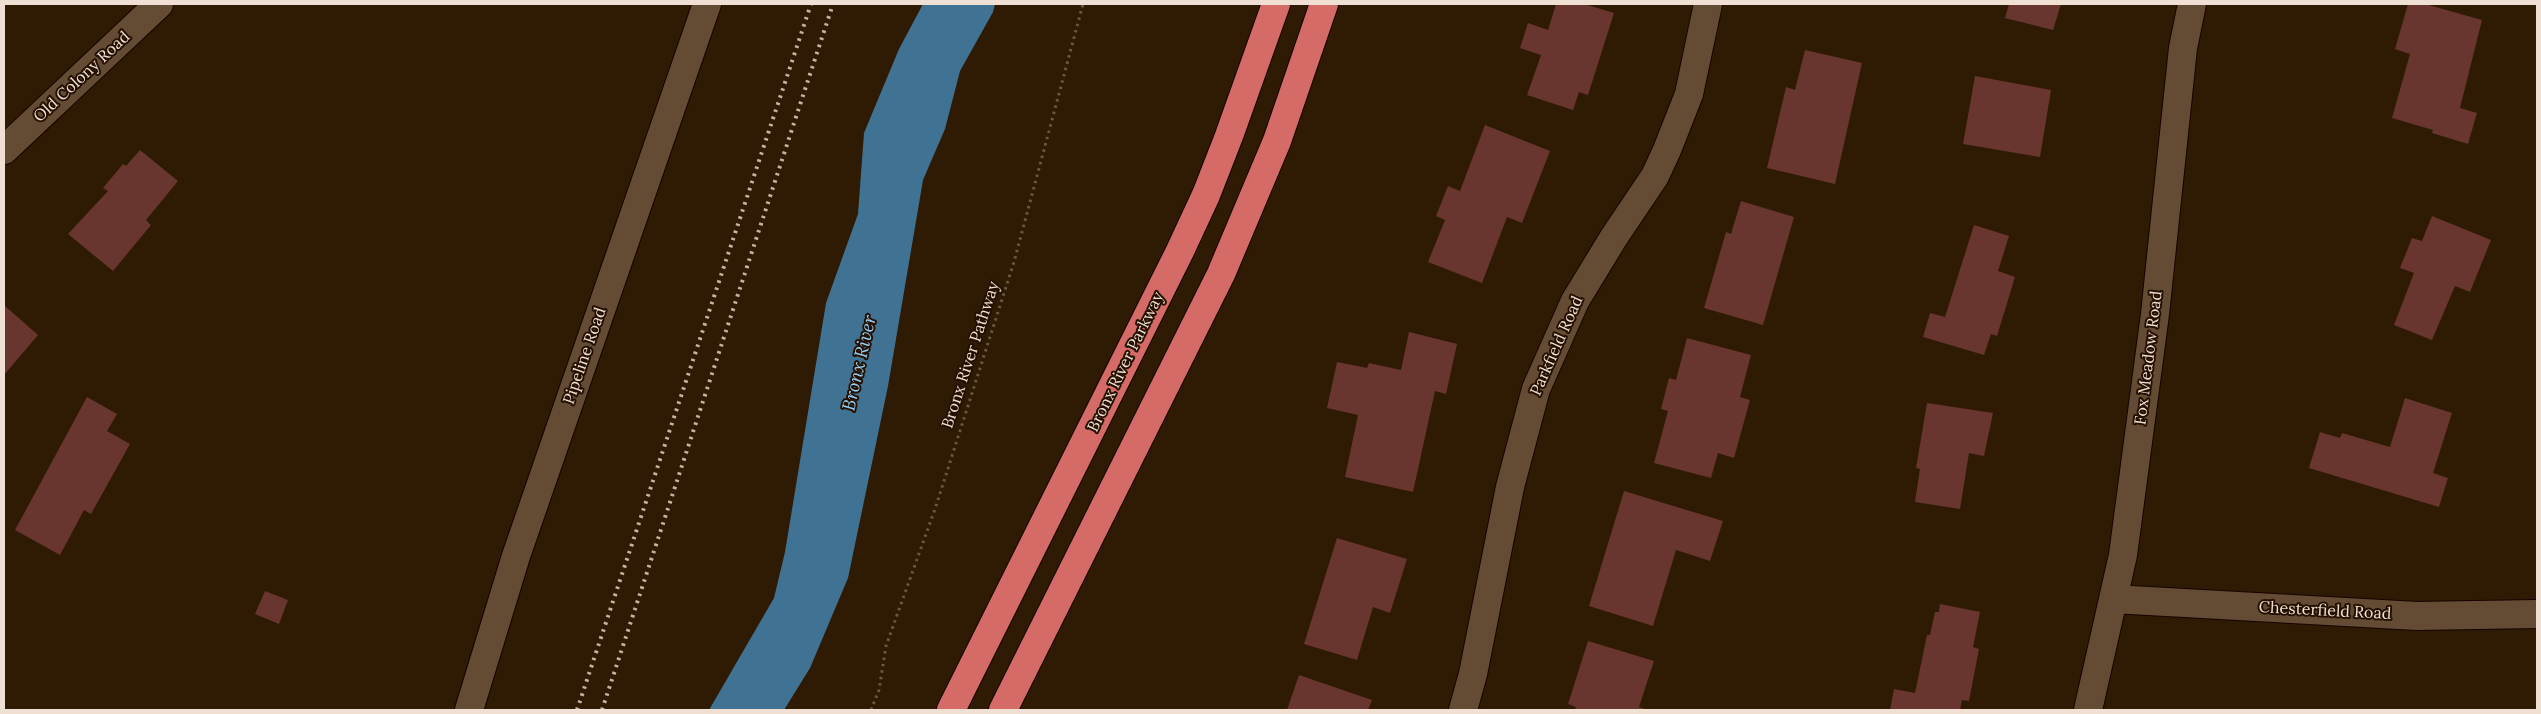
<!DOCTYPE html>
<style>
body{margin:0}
#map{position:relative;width:2541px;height:714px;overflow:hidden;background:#2f1a04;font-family:Lora,serif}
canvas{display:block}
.frame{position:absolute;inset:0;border:5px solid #efe0d3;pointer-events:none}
</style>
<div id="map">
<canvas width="2541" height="714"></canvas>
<div class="frame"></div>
</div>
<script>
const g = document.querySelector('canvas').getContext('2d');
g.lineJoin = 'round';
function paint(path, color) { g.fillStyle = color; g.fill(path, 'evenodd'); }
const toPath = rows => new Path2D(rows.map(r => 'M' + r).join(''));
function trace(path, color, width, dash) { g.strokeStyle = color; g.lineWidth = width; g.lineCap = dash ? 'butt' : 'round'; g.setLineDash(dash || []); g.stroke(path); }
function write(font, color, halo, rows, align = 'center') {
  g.font = font + ' Lora,serif'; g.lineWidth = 4; g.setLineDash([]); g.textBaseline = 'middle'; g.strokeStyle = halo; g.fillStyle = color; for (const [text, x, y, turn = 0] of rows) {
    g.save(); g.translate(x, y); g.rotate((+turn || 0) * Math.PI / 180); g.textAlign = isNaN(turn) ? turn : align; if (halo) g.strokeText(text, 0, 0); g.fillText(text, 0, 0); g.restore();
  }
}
paint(toPath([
 [923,4,995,4,993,12,960,71,945,129,923,180,888,386,848,578,810,668,784,710,709,710,774,598,785,552,826,303,858,214,864,133,899,49]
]), '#407393');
paint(toPath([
 [1556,4,1584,4,1614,13,1588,95,1579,92,1573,110,1527,95,1541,55,1520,48,1528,23,1548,30],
 [2009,4,2061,4,2053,30,2005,18],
 [2408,4,2425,4,2482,20,2460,108,2477,113,2468,144,2432,133,2433,130,2392,118,2410,54,2395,49],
 [1805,50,1862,63,1835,184,1767,168,1786,87,1795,90],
 [1975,76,2051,90,2040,157,1963,144],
 [1485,125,1550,151,1522,223,1507,217,1482,283,1428,262,1445,220,1436,216,1448,186,1460,191],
 [140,150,178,181,146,220,151,225,113,271,68,234,108,191,103,188,123,164,126,166],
 [1741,201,1794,217,1763,325,1704,308,1726,232,1731,234],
 [2432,216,2491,240,2470,292,2455,286,2432,340,2394,325,2414,273,2400,268,2412,238,2422,241],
 [1974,225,2009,236,1998,271,2015,277,1997,336,1991,334,1984,355,1923,337,1930,313,1945,317],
 [4,305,38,335,4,375],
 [1409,332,1457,344,1446,394,1435,391,1413,492,1345,477,1358,415,1327,408,1337,362,1367,368,1369,363,1401,370],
 [1687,338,1751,355,1740,397,1750,400,1734,458,1718,453,1711,478,1654,463,1668,411,1661,409,1669,378,1676,380],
 [87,397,117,414,107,431,130,444,91,514,84,510,60,555,15,530],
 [2405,398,2452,413,2433,473,2448,478,2439,507,2309,468,2320,432,2340,438,2342,433,2390,447],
 [1927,403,1993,413,1984,456,1969,453,1960,509,1915,502,1920,469,1916,468],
 [1624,491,1723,521,1710,561,1676,550,1653,626,1589,606],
 [1337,538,1407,559,1390,613,1373,607,1357,660,1304,644],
 [265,591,288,600,279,624,255,614],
 [1940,604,1980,612,1973,647,1979,649,1969,701,1962,700,1960,710,1890,710,1894,689,1915,693,1927,635,1930,635,1935,612,1939,612],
 [1588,641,1654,661,1639,707,1648,710,1575,710,1576,707,1568,704],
 [1299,675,1372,700,1368,710,1287,710]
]), '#68362e');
const minor = toPath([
 [4,150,159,4],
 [2113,599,2417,616,2537,614],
 [469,710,516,556,707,4],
 [1463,710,1473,674,1510,487,1536,389,1575,301,1614,237,1655,176,1667,150,1689,94,1708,4],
 [2088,710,2123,555,2155,314,2183,48,2192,4]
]);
const highway = toPath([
 [951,710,1180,251,1206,195,1229,136,1276,4],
 [1003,710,1221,274,1277,141,1324,4]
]);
trace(minor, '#160400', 30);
trace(highway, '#160400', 30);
trace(toPath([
 [871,710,879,690,886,646,935,509,1014,262,1083,4]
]), '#6a5743', 3, [2.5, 4]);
trace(minor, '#644b34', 28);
trace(highway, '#d46b67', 28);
trace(toPath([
 [577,710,811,4],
 [602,710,833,4]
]), '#c4b4a5', 4, [2.5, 5]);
write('16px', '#efe0d3', '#251000', [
 ["Old Colony Road",82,77,-43],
 ["Parkfield Road",1557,346,-66],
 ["Bronx River Pathway",971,355,-72],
 ["Pipeline Road",585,356,-71],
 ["Fox Meadow Road",2149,358,-83],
 ["Bronx River Parkway",1126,362,-64],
 ["Chesterfield Road",2325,611,3]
]);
write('italic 18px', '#94d1f8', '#251000', [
 ["Bronx River",860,363,-77]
]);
</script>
